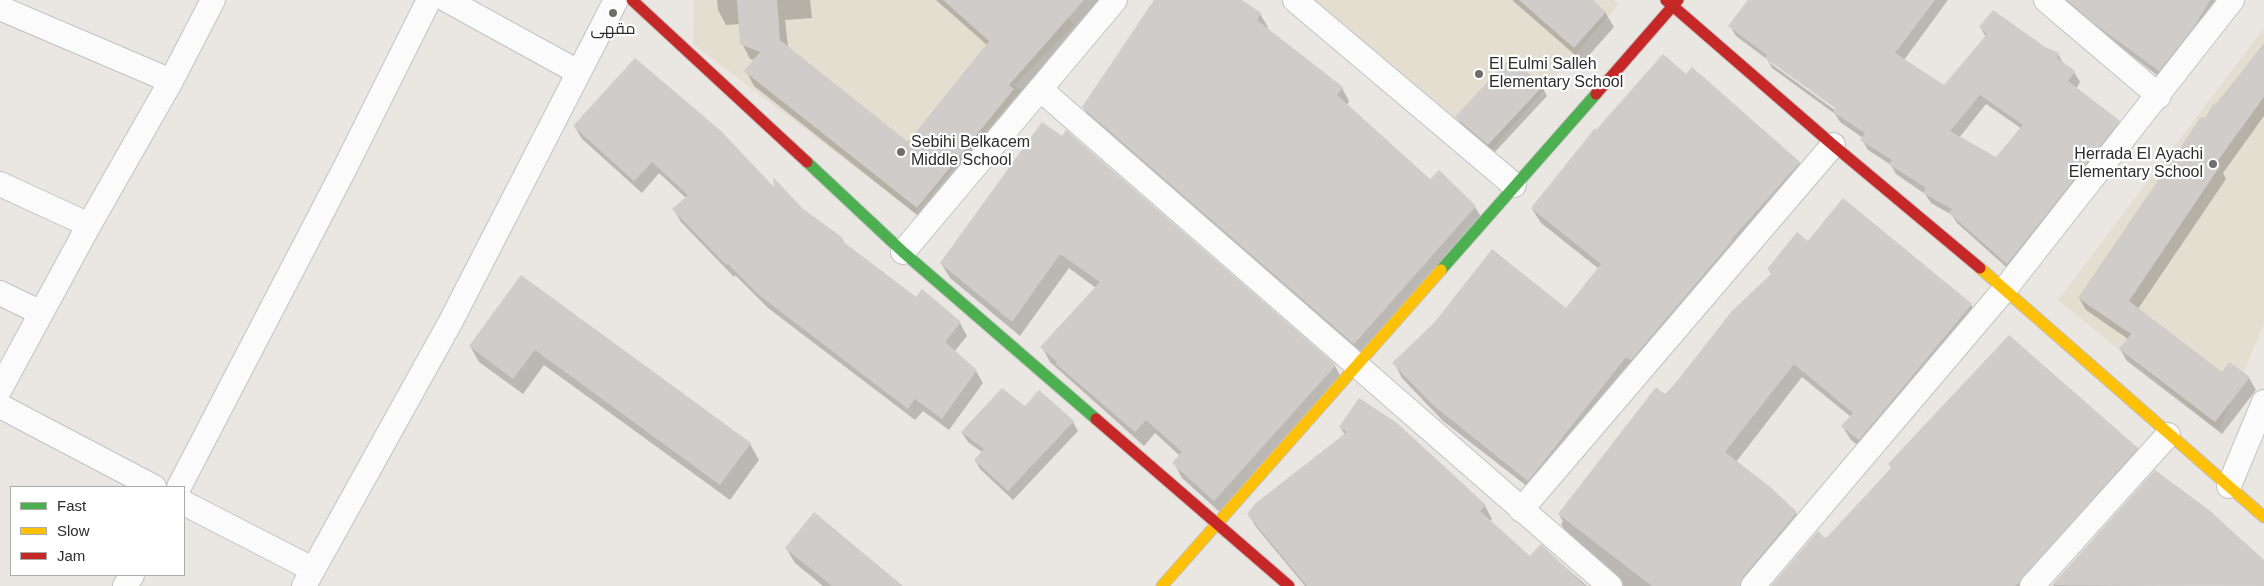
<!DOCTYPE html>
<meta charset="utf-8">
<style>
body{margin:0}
#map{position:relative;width:2264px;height:586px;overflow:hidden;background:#eae6e2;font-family:Arial,sans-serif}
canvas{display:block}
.legend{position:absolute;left:10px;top:486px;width:175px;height:90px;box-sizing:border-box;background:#fff;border:1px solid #ababab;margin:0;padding:6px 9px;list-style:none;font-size:15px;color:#2c2c2c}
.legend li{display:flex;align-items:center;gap:10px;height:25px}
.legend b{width:25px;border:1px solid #ababab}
</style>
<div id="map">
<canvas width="2264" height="586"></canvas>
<ul class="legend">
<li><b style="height:6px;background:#4caf50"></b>Fast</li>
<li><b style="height:6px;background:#ffc107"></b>Slow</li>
<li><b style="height:6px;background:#c62828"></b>Jam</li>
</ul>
</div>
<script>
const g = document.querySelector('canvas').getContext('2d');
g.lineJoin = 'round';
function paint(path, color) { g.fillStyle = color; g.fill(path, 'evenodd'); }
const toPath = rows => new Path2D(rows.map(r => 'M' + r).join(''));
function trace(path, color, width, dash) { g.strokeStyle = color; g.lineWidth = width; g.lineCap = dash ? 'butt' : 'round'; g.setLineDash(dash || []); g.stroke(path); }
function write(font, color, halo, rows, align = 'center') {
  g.font = font + ' Arial,Cairo,sans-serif'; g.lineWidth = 4.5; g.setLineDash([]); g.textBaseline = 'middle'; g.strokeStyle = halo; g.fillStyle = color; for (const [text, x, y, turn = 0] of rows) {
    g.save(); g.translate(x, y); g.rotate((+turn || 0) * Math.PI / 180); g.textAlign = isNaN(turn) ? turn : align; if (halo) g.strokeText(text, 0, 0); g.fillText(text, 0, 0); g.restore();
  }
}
paint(toPath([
 [694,0,1049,0,1074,25,1015,85,1021,90,915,213,693,44],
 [1313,0,1614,0,1619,4,1490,152],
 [2264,28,2264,324,2219,431,2058,300]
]), '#e4ded1');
paint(toPath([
 [717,0,810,0,812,18,785,20,788,47,908,144,987,45,936,0,1126,0,926,222,754,86,746,71,755,60,750,59,742,43,740,24,726,25,718,10],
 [1156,0,1240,0,1260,14,1268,27,1267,29,1342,88,1349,101,1347,105,1430,181,1475,207,1483,220,1362,357,1091,120,1083,107],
 [1512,0,1591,0,1605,12,1614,27,1583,62],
 [1750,0,1948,0,1904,60,1944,87,1986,37,1980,27,2058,54,2064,65,2074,72,2080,82,2076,89,2119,122,2125,132,2014,274,1957,223,1952,215,1931,203,1925,194,1896,174,1891,165,1868,150,1862,140,1863,138,1840,122,1835,114,1772,68,1768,60,1736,36,1730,26],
 [1770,60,1841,111,1839,113,1770,63],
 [1986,104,2022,129,1996,159,1959,138],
 [2059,0,2225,0,2166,82],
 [2264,46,2264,116,2223,173,2226,179,2138,309,2222,373,2249,378,2256,390,2222,434,2127,361,2120,349,2128,339,2086,310,2079,298,2205,120],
 [1687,75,1799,162,1808,177,1537,494,1443,421,1402,378,1394,363,1567,309,1599,269,1541,223,1532,209,1596,131],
 [1542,87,1547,96,1494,153,1462,126,1457,117],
 [1042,123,1335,366,1343,381,1223,515,1182,478,1174,463,1180,456,1155,433,1144,446,1050,362,1042,347,1096,288,1069,268,1020,336,950,278,941,263],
 [575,127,776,190,842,239,845,244,916,299,960,323,967,336,954,352,976,371,983,383,949,430,923,411,915,420,768,308,735,275,734,277,681,222,674,210,686,198,659,173,642,193,582,139],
 [1808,242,1971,305,1978,318,1867,453,1851,440,1843,427,1851,417,1802,377,1736,462,1768,487,1796,513,1804,526,1754,586,1624,586,1569,537,1561,524,1563,522,1559,514,1772,275,1768,269],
 [521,277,750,444,759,460,730,500,544,365,523,394,479,362,470,346],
 [1025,407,1073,422,1078,431,1013,500,980,469,975,460,982,452,968,442,962,433],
 [1340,427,1485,506,1492,519,1490,521,1530,557,1541,546,1587,586,1305,586,1256,527,1248,514,1345,435],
 [2137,449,2145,462,2035,586,1773,586,1825,540,1892,469,1889,464],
 [786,548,901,586,823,586,795,563],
 [2053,585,2264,586,2054,586]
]), '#0003');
paint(toPath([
 [737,0,777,0,780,40,908,142,989,41,943,0,1084,0,1009,85,1014,89,917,208,744,71,760,52,740,44],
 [1154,0,1242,0,1261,13,1257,20,1343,87,1337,95,1430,179,1439,170,1476,206,1354,344,1082,107],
 [1519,0,1593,0,1606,12,1574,48],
 [1748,0,1935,0,1895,53,1944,85,1987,34,1979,27,1993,10,2045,47,2059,53,2057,58,2075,71,2068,81,2120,121,2007,264,1949,213,1952,209,1923,193,1926,188,1889,164,1892,160,1860,140,1865,133,1833,112,1835,108,1765,58,1767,55,1728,26],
 [1980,95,2023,125,1996,157,1950,131],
 [2067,0,2210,0,2194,27,2159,71,2096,25],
 [2264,43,2264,97,2216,163,2220,166,2129,301,2222,372,2229,362,2250,377,2215,422,2119,349,2131,334,2078,298,2201,117,2205,118,2214,103,2216,104],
 [1663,54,1686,74,1692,67,1800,162,1731,240,1732,241,1631,360,1626,357,1528,481,1434,406,1392,363,1434,323,1492,249,1566,308,1601,264,1531,208,1595,128,1596,130],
 [1511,57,1543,86,1488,145,1455,117],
 [635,58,721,131,774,187,773,177,802,208,843,238,841,240,916,297,922,289,961,322,945,342,977,370,942,419,915,399,908,409,759,295,728,264,726,265,672,209,688,195,652,162,634,181,573,126],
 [1042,122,1062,136,1066,130,1336,365,1214,501,1172,463,1182,452,1146,420,1135,432,1056,364,1057,362,1040,347,1100,282,1060,254,1012,322,940,263],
 [1843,198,1972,304,1859,440,1841,426,1853,413,1794,364,1725,452,1769,486,1797,512,1743,577,1740,586,1652,586,1558,514,1656,387,1666,395,1732,311,1772,273,1767,269,1797,232,1808,241],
 [521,275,751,443,720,485,535,350,513,379,469,346],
 [2009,335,2138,448,2019,583,2015,586,1771,586,1818,531,1825,538,1827,537,1892,467,1888,464],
 [1002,388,1025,406,1039,390,1074,421,1008,491,974,460,984,449,961,432],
 [1359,398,1397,423,1486,505,1480,511,1530,556,1541,544,1585,586,1307,586,1247,514,1256,503,1347,432,1339,427],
 [2155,470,2209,510,2264,560,2264,586,2052,585],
 [814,512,903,586,832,586,785,548]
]), '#cfccc9');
const street = toPath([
 [447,0,578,72],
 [1295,0,1514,185],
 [2046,0,2159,96],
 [0,8,171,81],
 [1040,89,1610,586],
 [0,184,89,225],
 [903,252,1115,0],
 [0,293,41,313],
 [0,389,89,225,171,81,213,0],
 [0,406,154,487],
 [2229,486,2264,402],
 [179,487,345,168,429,0],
 [184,503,312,569],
 [1521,510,1833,145],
 [125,586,132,575],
 [304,586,451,321,616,0],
 [1753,586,2005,289,2232,0],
 [2032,586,2168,435]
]);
const fast = toPath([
 [807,162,903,252,1096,419],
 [1441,270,1596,94]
]);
const slow = toPath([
 [1980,268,2264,517],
 [1162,586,1441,270]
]);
const jam = toPath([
 [632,0,807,162],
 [1666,0,1833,145,1980,268],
 [1596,94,1678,0],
 [1096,419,1289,586]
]);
trace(street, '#c3c2c2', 26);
trace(fast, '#c3c2c2', 13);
trace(slow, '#c3c2c2', 13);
trace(jam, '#c3c2c2', 13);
trace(street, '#fcfbfb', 24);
trace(fast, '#4caf50', 11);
trace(slow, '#ffc107', 11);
trace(jam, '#c62828', 11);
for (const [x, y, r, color] of [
 [613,13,5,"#6e6d6c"],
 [1479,74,5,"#6e6d6c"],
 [901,152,5,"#6e6d6c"],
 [2213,164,5,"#6e6d6c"]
]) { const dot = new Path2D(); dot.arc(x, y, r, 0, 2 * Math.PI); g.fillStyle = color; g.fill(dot); trace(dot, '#fff', 2); }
write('16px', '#2c2c2c', '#fff', [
 ["مقهى",613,30,"center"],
 ["El Eulmi Salleh",1489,65],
 ["Elementary School",1489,83],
 ["Sebihi Belkacem",911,143],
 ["Middle School",911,161],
 ["Herrada El Ayachi",2203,155,"right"],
 ["Elementary School",2203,173,"right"]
], 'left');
</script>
